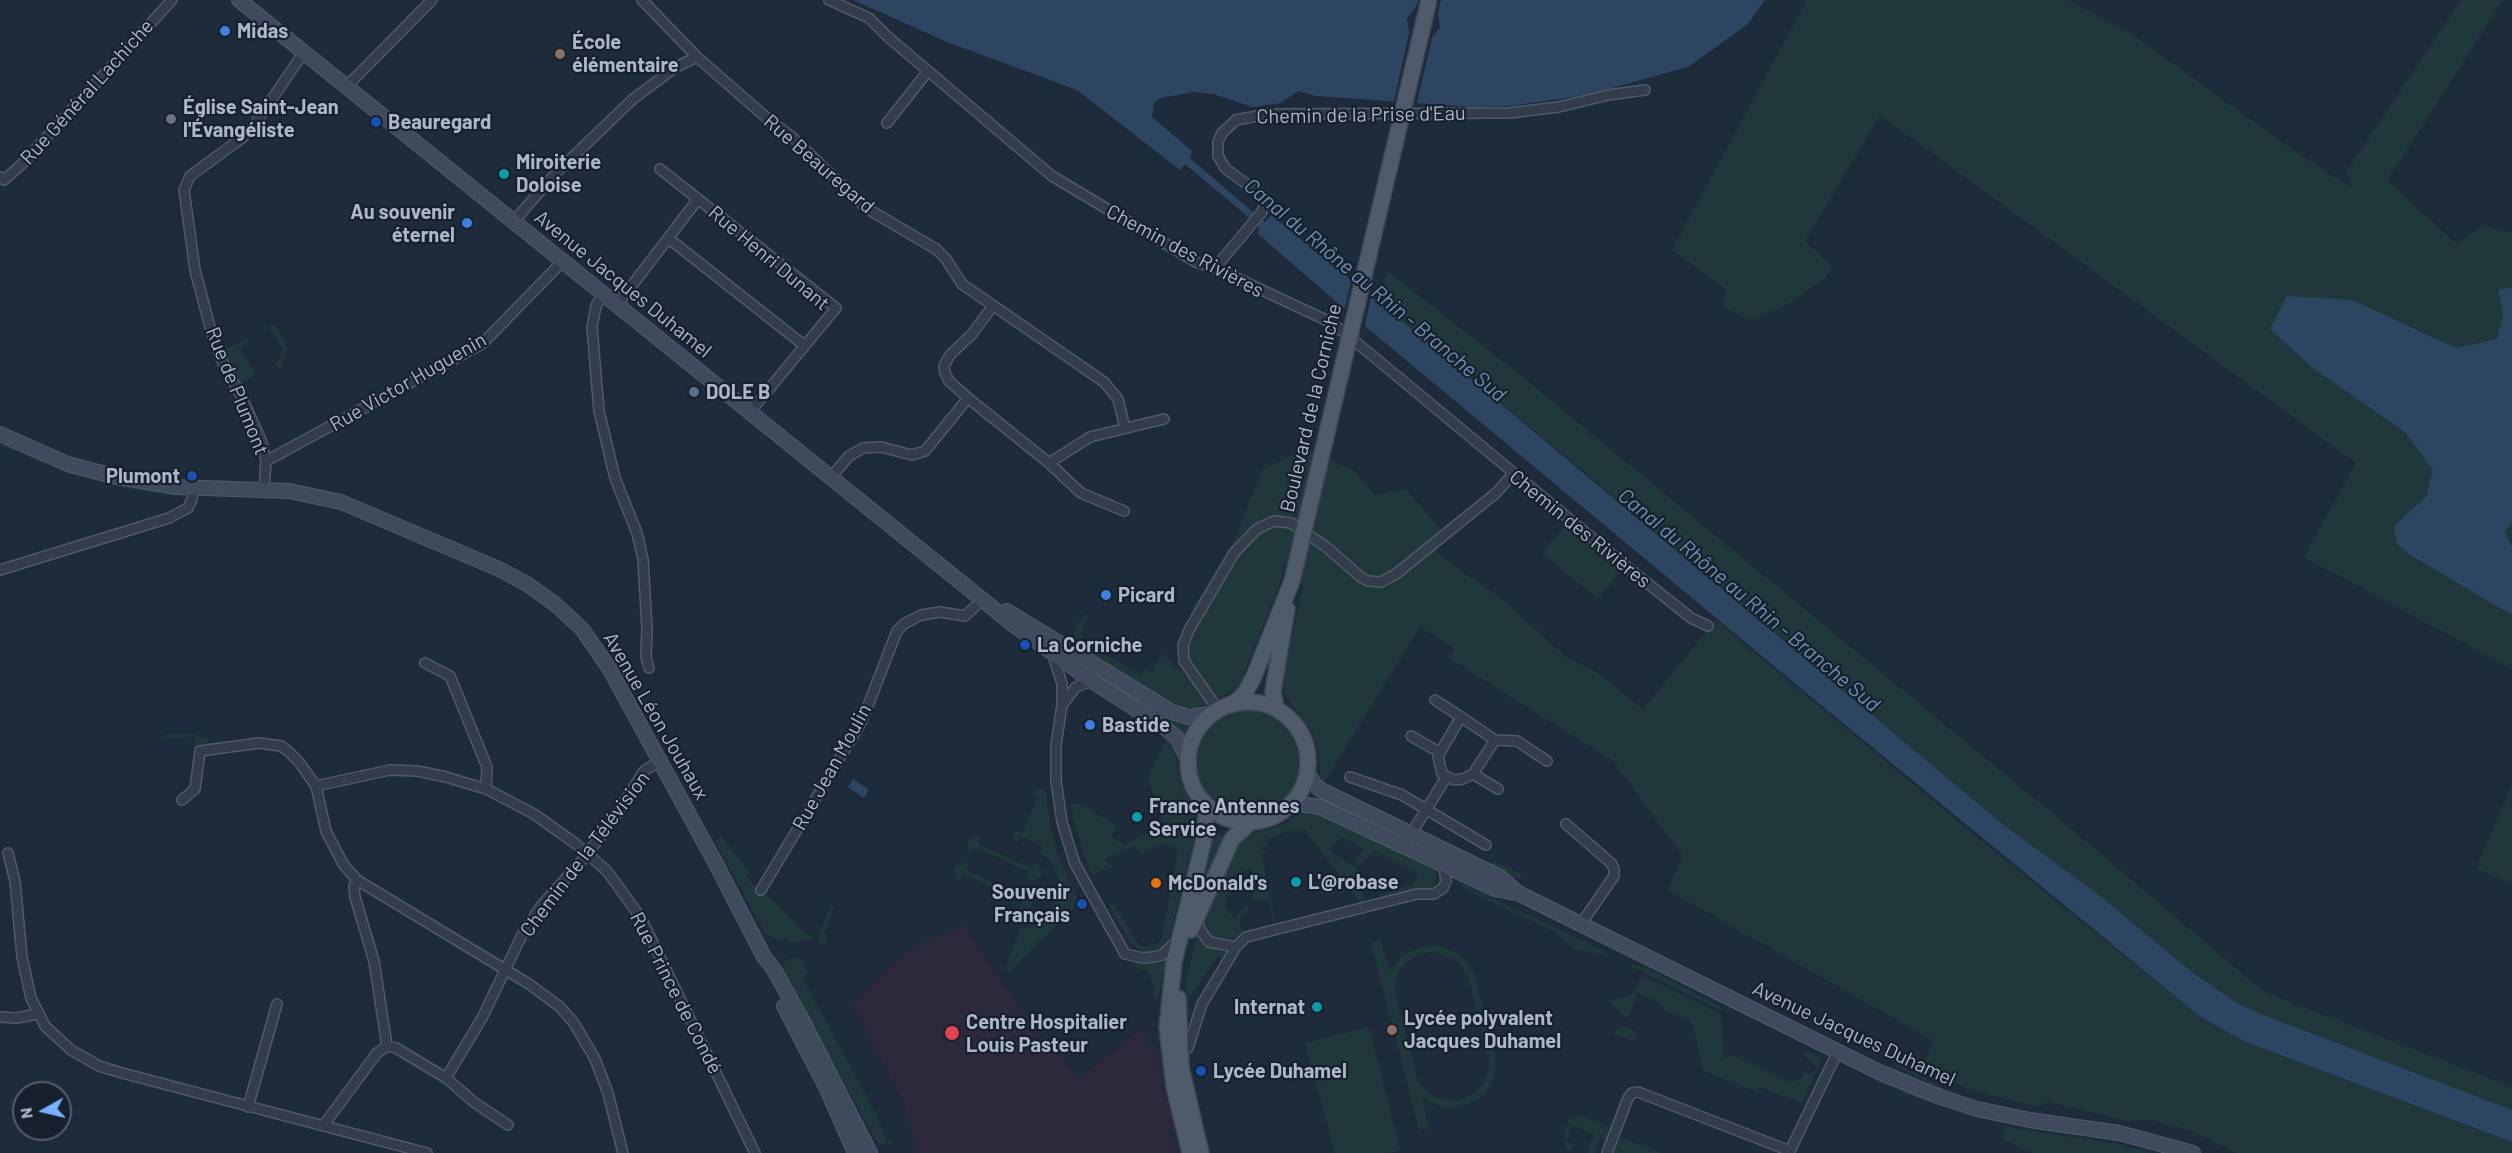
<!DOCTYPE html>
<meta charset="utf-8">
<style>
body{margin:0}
#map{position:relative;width:2512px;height:1153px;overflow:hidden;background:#1e2b3a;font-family:Barlow,sans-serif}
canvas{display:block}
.north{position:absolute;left:12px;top:1081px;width:60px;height:60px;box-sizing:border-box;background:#17212e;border:2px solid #535d6b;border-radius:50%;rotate:262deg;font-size:16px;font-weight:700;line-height:24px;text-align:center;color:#acb7c7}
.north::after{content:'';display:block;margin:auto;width:21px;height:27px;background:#79b0ff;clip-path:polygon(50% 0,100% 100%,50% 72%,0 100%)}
</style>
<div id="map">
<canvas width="2512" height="1153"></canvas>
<div class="north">N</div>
</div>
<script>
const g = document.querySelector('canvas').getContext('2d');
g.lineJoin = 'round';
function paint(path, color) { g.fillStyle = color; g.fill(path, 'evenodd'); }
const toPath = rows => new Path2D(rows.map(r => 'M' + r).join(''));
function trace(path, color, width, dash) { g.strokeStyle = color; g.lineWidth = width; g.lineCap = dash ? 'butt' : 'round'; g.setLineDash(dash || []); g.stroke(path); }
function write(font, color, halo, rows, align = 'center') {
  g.font = font + ' Barlow,sans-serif'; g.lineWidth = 4.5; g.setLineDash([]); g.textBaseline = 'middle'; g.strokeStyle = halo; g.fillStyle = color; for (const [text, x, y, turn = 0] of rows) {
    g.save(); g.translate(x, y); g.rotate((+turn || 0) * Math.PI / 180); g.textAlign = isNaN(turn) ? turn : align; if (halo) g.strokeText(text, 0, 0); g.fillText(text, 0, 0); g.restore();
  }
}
paint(toPath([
 [964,925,1042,1039,1052,1041,1078,1079,1143,1027,1147,1044,1154,1046,1175,1131,1168,1131,1175,1153,918,1153,907,1111,852,1004,905,951]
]), '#2c2a3a');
paint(toPath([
 [1807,0,2067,0,2132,34,2293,150,2353,189,2346,172,2461,0,2503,0,2387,181,2457,244,2484,225,2512,233,2512,669,2304,557,2356,463,1880,115,1805,241,1832,266,1825,278,1791,302,1751,320,1722,306,1727,290,1672,250],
 [1387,271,1518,373,1813,616,2069,827,2264,992,2512,1087,2512,1110,2261,1014,2237,1003,2192,972,2099,895,2001,823,1646,526,1589,476,1380,303],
 [271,325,275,325,287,346,281,370,274,363,283,358,280,353,284,350,270,329],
 [248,339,249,342,240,349,256,375,243,383,246,389,244,393,231,373,224,350],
 [0,443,74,473,129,487,176,493,176,496,128,489,73,475,0,445],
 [1307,447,1341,466,1352,469,1376,495,1406,489,1442,530,1428,541,1439,555,1499,597,1565,656,1593,670,1643,709,1716,620,1967,829,2198,1015,2243,1041,2512,1142,2512,1153,2236,1153,2191,1131,2152,1120,2127,1121,2048,1102,2040,1107,1975,1092,1921,1068,1934,1041,1668,890,1683,856,1613,761,1449,658,1455,649,1420,627,1323,784,1320,777,1319,752,1314,736,1284,693,1284,678,1303,584,1285,563,1278,589,1238,688,1217,699,1191,666,1187,656,1189,637,1198,622,1192,608,1234,540,1263,469],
 [1566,524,1622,570,1598,599,1542,553],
 [1085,614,1088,614,1081,634,1084,643,1141,675,1145,668,1152,672,1162,654,1191,679,1209,703,1198,708,1183,708,1154,695,1073,644,1072,640,1075,629],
 [1110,678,1158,707,1153,716,1105,686],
 [1161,709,1195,722,1185,741,1156,718],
 '1194 763a54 54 0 1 1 108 0a54 54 0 1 1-108 0Z',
 [170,734,195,734,207,739,209,743,195,745,195,736,160,739,159,737],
 [1167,738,1175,750,1180,782,1192,805,1197,826,1169,940,1158,950,1143,952,1131,944,1109,905,1115,904,1132,935,1140,945,1147,947,1158,943,1162,937,1177,855,1176,848,1164,842,1142,853,1133,846,1104,860,1113,867,1091,874,1083,852,1070,804,1082,804,1117,826,1111,836,1125,845,1159,826,1162,821,1148,777],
 [2512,785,2512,884,2476,868],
 [1037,789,1043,789,1046,792,1050,826,1059,859,1080,903,1007,974,1006,967,1020,929,1038,925,1035,918,1037,917,1042,923,1049,916,1060,880,1051,861,1040,853,1043,846,1021,836,1017,843,1012,837,1015,830,1022,833,1038,797,1031,794],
 [1320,794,1401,836,1317,801],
 [1300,813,1307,812,1320,815,1434,870,1437,874,1437,880,1432,888,1382,900,1379,894,1413,885,1418,873,1375,851,1359,865,1354,860,1364,849,1346,838,1340,838,1330,850,1357,869,1365,904,1362,905,1304,829,1301,835,1298,828,1267,839,1268,846,1261,846,1260,850,1267,851,1262,856,1276,925,1249,932,1249,922,1251,930,1274,924,1269,899,1256,902,1252,898,1256,883,1251,878,1252,867,1242,872,1233,881,1227,895,1225,908,1234,918,1247,906,1249,912,1240,915,1242,934,1223,941,1211,938,1206,932,1203,918,1238,842,1246,835,1283,825],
 [1210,829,1228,838,1194,914],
 [721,836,750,873,746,877,763,895,766,893,806,935,813,936,810,940,789,943,788,940,774,939,764,932,715,841],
 [979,836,980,837,978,844,1032,868,1035,862,1040,865,1042,871,1040,878,1029,881,1027,880,1030,872,976,848,971,853,967,848,967,842,972,837],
 [1493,861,1522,874,1519,879,1490,865],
 [962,863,968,864,966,870,1024,897,1027,891,1030,892,1033,897,1032,905,1027,909,1020,909,1022,902,963,874,960,881,957,879,954,870,956,866],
 [1457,881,1611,955,1576,950,1556,933,1468,891],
 [831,906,834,908,824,934,826,934,827,944,821,944,819,942,819,935],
 [1198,937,1207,947,1223,951,1226,955,1225,960,1218,955,1186,1004,1192,1009,1184,1023,1186,982,1196,938],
 [1380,940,1390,971,1401,956,1419,947,1441,946,1461,955,1474,973,1495,1054,1495,1075,1486,1093,1478,1100,1459,1107,1443,1107,1422,1099,1429,1128,1419,1130,1371,942],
 [1431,952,1440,953,1457,961,1468,976,1488,1056,1489,1065,1485,1081,1475,1093,1460,1100,1436,1098,1419,1084,1395,994,1397,975,1405,964,1420,954],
 [791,958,799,958,802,961,808,973,802,977,878,1118,886,1141,893,1139,893,1148,886,1142,879,1146,783,971,783,962],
 [1166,958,1159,998,1155,999,1153,995,1155,989,1147,971,1138,969,1135,962,1155,962],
 [1623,963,1648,968,1724,1009,1720,1010],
 [1642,976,1721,1014,1724,1059,1733,1055,1790,1083,1802,1078,1805,1071,1812,1075,1817,1066,1802,1054,1808,1052,1819,1057,1821,1062,1801,1103,1759,1087,1757,1092,1703,1071,1694,1027,1689,1020,1665,1010,1652,998,1638,993,1627,1019,1609,1001,1628,996,1635,990],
 [1621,1026,1638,1032,1634,1041,1613,1034],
 [1369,1027,1400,1150,1389,1153,1335,1153,1305,1043],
 [1894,1062,1945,1089,1970,1099,2009,1108,2009,1111,1944,1091,1895,1065],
 [1876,1079,1936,1102,2109,1137,2175,1153,2166,1153,2108,1139,2037,1130,1994,1121,1912,1096,1875,1081],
 [1579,1114,1608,1127,1607,1139,1600,1137,1594,1153,1587,1153,1594,1134,1572,1125,1566,1141,1573,1144,1570,1152,1565,1147,1564,1136,1568,1120],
 [2006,1127,2119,1144,2153,1153,2033,1153,2001,1138],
 [1620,1137,1662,1153,1614,1153]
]), '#20383b');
paint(toPath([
 [853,0,1765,0,1748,24,1688,67,1586,95,1511,106,1473,107,1316,96,1298,91,1281,103,1253,107,1213,94,1194,92,1161,98,1154,103,1152,117,1192,151,1190,158,1255,214,1265,222,1271,215,1409,327,2001,823,2099,895,2192,972,2237,1003,2261,1014,2512,1110,2512,1142,2243,1041,2198,1015,1816,701,1348,312,1258,234,1259,226,1185,164,1180,170,1077,90,947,42],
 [2512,288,2512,522,2505,532,2512,547,2512,615,2412,556,2397,544,2394,526,2426,497,2433,470,2405,432,2313,368,2270,329,2287,296,2352,300,2456,348,2497,339,2503,315,2498,289],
 [853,779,869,790,864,798,848,787]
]), '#2d4561');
paint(toPath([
 [1418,0,1441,0,1438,13,1440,27,1432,38,1416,106,1393,105,1409,33,1407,18,1416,7],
 [1352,277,1372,293,1364,329,1344,312]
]), '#1e2b3a');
const street = toPath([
 [642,0,697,57],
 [829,0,869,18,888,37,1052,176,1196,262,1215,268,1328,321,1345,333,1626,566,1691,618,1708,626],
 [346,87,432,0],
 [887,123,928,71],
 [660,169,836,308,750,412],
 [0,177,4,180,21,165,172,0],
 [514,221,556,173,633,99,676,67,697,57,769,120,791,136,866,208,936,249,946,259,962,284,1104,382,1118,399,1125,428],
 [668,238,805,346],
 [1215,268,1261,213,1266,203,1263,196,1226,169,1218,156,1218,142,1222,133,1236,120,1268,114,1509,113,1559,107,1608,95,1645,90],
 [603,294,596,306,592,327,599,411,615,478,637,533,643,559,647,629,646,657,649,668],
 [617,305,698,199],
 [968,398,949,381,945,373,944,366,950,355,972,334,992,307],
 [266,461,482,344,563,261],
 [1049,463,1081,493,1124,511],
 [831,477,849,456,863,448,881,447,912,455,925,451,968,398,1049,463,1090,437,1164,419],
 [264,489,266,461,261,440,242,398,220,357,210,327,195,270,184,190,190,176,242,138,253,127,304,52],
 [0,570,169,518,188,508,192,499,194,488],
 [1053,655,1062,684,1062,705,1056,745,1056,781,1062,822,1075,864,1125,954,1143,958,1153,957,1162,955,1178,940],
 [425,663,450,676,487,767,486,789],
 [1435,700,1461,717],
 [1062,705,1076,687,1092,681],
 [1219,711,1184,661,1183,645,1189,630,1234,553,1257,529,1274,521,1291,523,1325,546,1362,578,1368,581,1381,582,1396,574,1496,493,1513,474],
 [1461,717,1495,740,1473,774,1463,779,1454,780,1442,774,1438,756,1461,717],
 [1411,736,1439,752],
 [1495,740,1517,741,1547,761],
 [1473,774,1498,789],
 [1350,777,1402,795,1486,845],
 [316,786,390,770,417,771,446,777,486,789,511,802,534,814,576,844,607,871,641,918,755,1153],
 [182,800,195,789,200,751,259,743,281,746,288,751,299,762,316,786,326,831,343,864,357,880,529,984,560,1007,574,1023,595,1059,608,1093,623,1153],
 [1566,824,1611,863,1614,869,1614,876,1581,924],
 [1409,837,1446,778],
 [8,853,15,881,22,957,31,998,45,1026,71,1050,99,1066,122,1073,427,1153],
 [357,880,354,886,355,897,374,961,387,1046],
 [761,890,862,721,897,631,904,624,921,615,940,612,965,616,983,599],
 [1197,919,1200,930,1209,942,1236,947],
 [0,1017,17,1018,37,1014],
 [387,1046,396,1048,446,1078,475,1103,508,1125],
 [1179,1051,1188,1048,1202,1004,1236,947,1246,937,1417,894,1434,894,1443,888,1446,881,1444,869,1440,864],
 [446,1078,482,1018,522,935,541,906,584,858,613,820,644,771,660,761],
 [248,1107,277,1004],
 [323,1126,377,1053,387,1046],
 [1607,1153,1628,1098,1632,1093,1638,1092,1790,1151],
 [1789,1153,1838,1051]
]);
const secondary = toPath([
 [239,0,1015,626,1092,681,1164,727,1178,739,1189,763],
 [0,434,68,464,117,477,177,487,289,491,341,502,499,569,527,584,555,604,582,629,609,668,715,862,764,957,773,968,802,1020,870,1153],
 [1007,611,1172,712,1189,717,1215,713],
 [1307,772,1315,785,1321,790,1500,877,1518,893,1879,1072,1940,1097,1977,1109,2030,1120,2119,1133,2193,1153],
 [1289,806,1300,804,1320,807,1495,889,1518,893],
 [784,1006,826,1087,855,1153]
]);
const primary = toPath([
 '1188 762a60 60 0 1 1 120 0a60 60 0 1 1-120 0Z',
 [1232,705,1245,693,1254,676,1292,581],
 [1276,709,1273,691,1287,609],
 [1191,930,1232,839,1251,822],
 [1178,998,1181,1067,1201,1153],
 [1190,1153,1174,1087,1167,1027,1174,962,1204,839,1206,813,1203,801]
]);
trace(street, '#4f5a68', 12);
trace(secondary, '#4f5a68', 16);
trace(primary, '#3b4553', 18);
trace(street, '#323c4a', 9);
trace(secondary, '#3f4b5d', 14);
trace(primary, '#4f5b6a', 15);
const primaryBridge = toPath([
 [1292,581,1429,0]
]);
trace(primaryBridge, '#3b4553', 18, []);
trace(primaryBridge, '#4f5b6a', 15);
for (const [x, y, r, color] of [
 [225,31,6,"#3f7fe0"],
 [560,54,6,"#8d6e63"],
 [171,119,6,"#6b7280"],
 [376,122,6,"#1a4fb4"],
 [504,174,6,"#0f9aa8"],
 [467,223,6,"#3f7fe0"],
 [694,392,6,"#5c6f8a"],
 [192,476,6,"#1a4fb4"],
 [1106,595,6,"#3f7fe0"],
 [1025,645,6,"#1a4fb4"],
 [1090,725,6,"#3f7fe0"],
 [1137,817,6,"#0f9aa8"],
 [1296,882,6,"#0f9aa8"],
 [1156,883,6,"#e8710a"],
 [1082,904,6,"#1a4fb4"],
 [1317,1007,6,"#0f9aa8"],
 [1392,1030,6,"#8d6e63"],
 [952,1033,8,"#e0444e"],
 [1201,1071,6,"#1a4fb4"]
]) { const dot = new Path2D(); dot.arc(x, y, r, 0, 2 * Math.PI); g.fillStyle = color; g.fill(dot); trace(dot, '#17212e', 2); }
write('bold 20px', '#acb7c7', '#17212e', [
 ["Midas",237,31],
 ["École",572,42],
 ["élémentaire",572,65],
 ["Église Saint-Jean",183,107],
 ["l'Évangéliste",183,130],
 ["Beauregard",388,122],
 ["Miroiterie",516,162],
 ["Doloise",516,185],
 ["Au souvenir",455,212,"right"],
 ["éternel",455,235,"right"],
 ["DOLE B",706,392],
 ["Plumont",180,476,"right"],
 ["Picard",1118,595],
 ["La Corniche",1037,645],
 ["Bastide",1102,725],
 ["France Antennes",1149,806],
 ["Service",1149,829],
 ["L'@robase",1308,882],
 ["McDonald's",1168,883],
 ["Souvenir",1070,892,"right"],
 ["Français",1070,915,"right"],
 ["Internat",1305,1007,"right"],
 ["Lycée polyvalent",1404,1018],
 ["Jacques Duhamel",1404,1041],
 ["Centre Hospitalier",966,1022],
 ["Louis Pasteur",966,1045],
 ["Lycée Duhamel",1213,1071]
], 'left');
write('20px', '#acb7c7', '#17212e', [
 ["Rue Général Lachiche",87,92,-48],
 ["Chemin de la Prise d'Eau",1361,115,-1],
 ["Rue Beauregard",819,164,41],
 ["Chemin des Rivières",1185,251,28],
 ["Rue Henri Dunant",769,258,40],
 ["Avenue Jacques Duhamel",623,284,39],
 ["Rue Victor Huguenin",408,382,-30],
 ["Rue de Plumont",237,391,68],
 ["Boulevard de la Corniche",1311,408,-77],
 ["Chemin des Rivières",1580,529,39],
 ["Avenue Léon Jouhaux",656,716,60],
 ["Rue Jean Moulin",832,767,-61],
 ["Chemin de la Télévision",585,854,-53],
 ["Rue Prince de Condé",676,993,63],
 ["Avenue Jacques Duhamel",1854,1034,25]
]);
write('italic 21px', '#708eb2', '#17212e', [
 ["Canal du Rhône au Rhin - Branche Sud",1375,290,40],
 ["Canal du Rhône au Rhin - Branche Sud",1749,600,40]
]);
</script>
